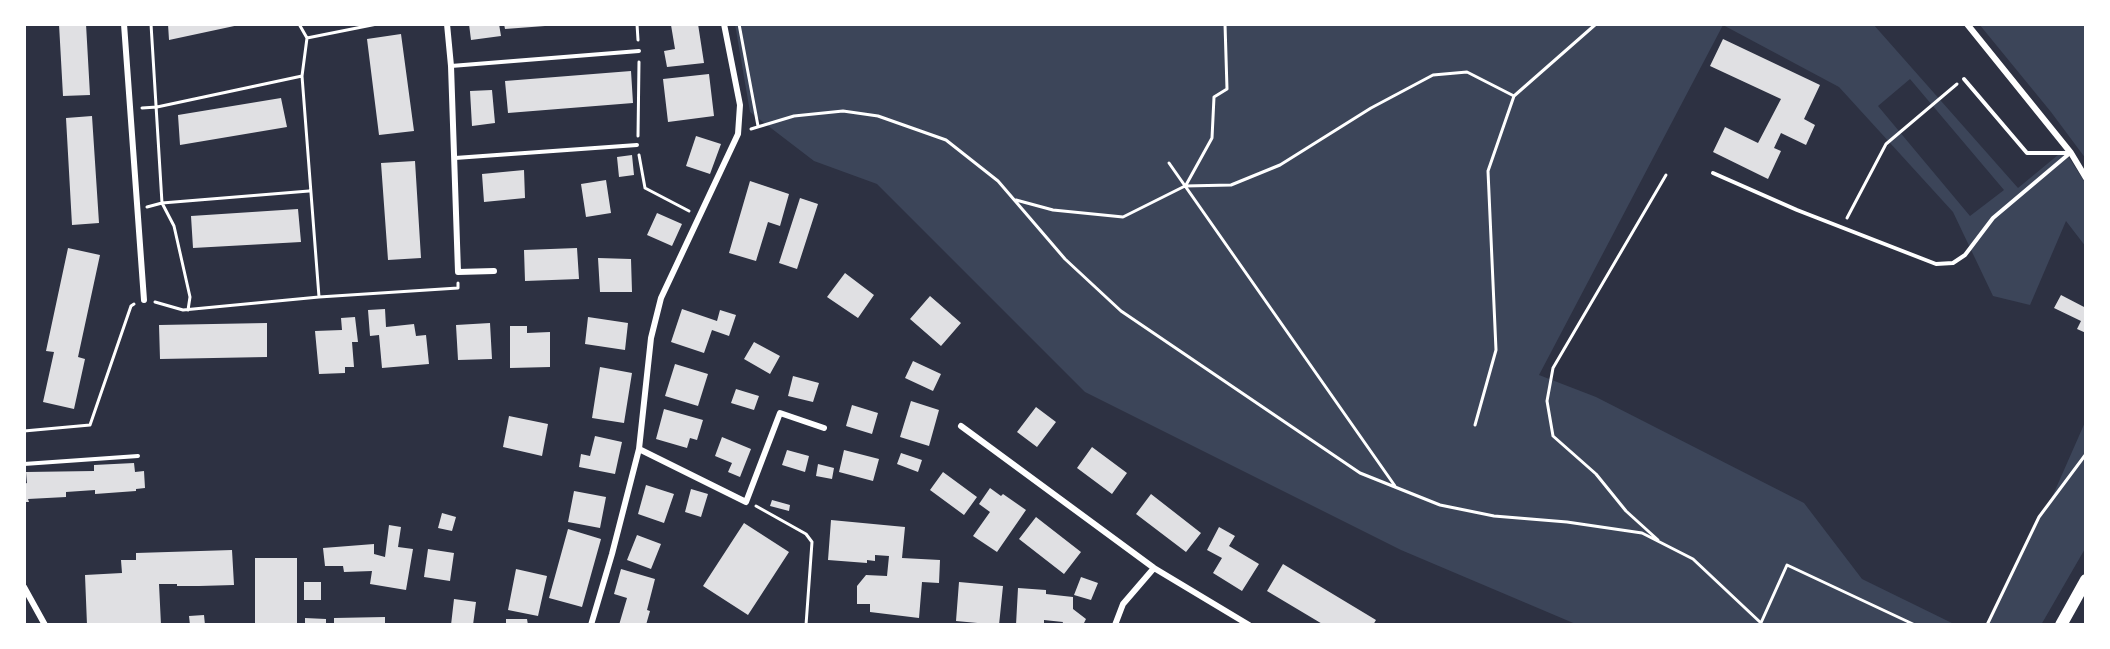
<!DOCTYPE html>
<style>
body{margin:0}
#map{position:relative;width:2110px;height:649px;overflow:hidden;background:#2d3142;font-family:"Fira Sans Condensed",sans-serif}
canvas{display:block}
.frame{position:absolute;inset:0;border:26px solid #fff;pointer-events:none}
</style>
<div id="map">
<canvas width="2110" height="649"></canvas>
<div class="frame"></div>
</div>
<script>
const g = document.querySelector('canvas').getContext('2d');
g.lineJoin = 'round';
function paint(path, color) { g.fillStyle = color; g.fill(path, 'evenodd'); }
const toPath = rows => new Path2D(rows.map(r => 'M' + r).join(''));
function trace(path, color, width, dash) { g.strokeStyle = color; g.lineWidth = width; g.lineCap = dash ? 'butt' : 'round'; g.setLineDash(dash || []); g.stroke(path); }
paint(toPath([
 [735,24,1873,24,2018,188,2064,150,2086,184,2086,247,2066,221,2030,305,1993,296,1953,212,1839,87,1723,25,1539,375,1596,397,1804,503,1862,579,1956,625,1578,625,1401,550,1085,392,877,184,814,161,750,112],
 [1910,79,2004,190,1970,216,1878,106],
 [1979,24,2086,24,2086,159,2051,112],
 [2086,420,2086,547,2041,625,1988,625,2034,527,2053,495]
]), '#3c4559');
paint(toPath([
 [59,24,86,24,90,95,63,96],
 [168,24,239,24,239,25,169,40],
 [469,24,499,24,501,36,471,40],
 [504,24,545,24,545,26,505,29],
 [680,24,698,24,704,63,667,67,664,51,675,49,671,25],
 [401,34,414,131,379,135,367,39],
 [1723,39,1820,85,1804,119,1815,125,1806,145,1781,133,1774,148,1781,151,1768,179,1713,152,1725,127,1758,143,1781,99,1710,66],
 [631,71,633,103,508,113,505,81],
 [709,74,714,116,668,122,663,79],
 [492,90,495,123,472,126,470,91],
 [281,98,287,127,180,145,178,115],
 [92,116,99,223,72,225,66,118],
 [696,136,721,144,710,174,686,166],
 [632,155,634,175,619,177,617,157],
 [415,161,421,258,388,260,381,163],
 [524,170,525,198,484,202,482,174],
 [606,180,611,213,586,217,581,184],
 [750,181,789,194,780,226,768,222,756,261,729,253],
 [800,198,818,204,797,269,779,263],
 [298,209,301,242,193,248,191,216],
 [657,213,682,224,672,246,647,235],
 [68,248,100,255,78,357,85,359,74,409,43,402,54,352,46,351],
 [577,248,579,279,525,281,524,250],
 [598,258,631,259,632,292,600,292],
 [845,273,874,295,858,318,827,297],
 [2061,295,2086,308,2086,333,2077,329,2081,321,2054,308],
 [930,296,961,323,941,346,910,319],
 [385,309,386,327,414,324,416,336,426,335,429,364,382,368,379,335,370,336,368,310],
 [682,309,717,321,720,310,736,315,729,336,712,330,704,353,671,342],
 [355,317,358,342,352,342,354,367,345,367,345,373,319,374,315,331,342,330,341,318],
 [588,317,628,323,625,350,585,344],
 [267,323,267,357,160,359,159,325],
 [490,323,492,359,458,360,456,325],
 [510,326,527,326,527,333,550,332,550,367,510,368],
 [754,342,780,356,770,374,744,359],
 [913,361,941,374,933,391,905,378],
 [675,364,708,374,698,406,665,396],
 [600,367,632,373,624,423,592,418],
 [793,376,819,383,813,402,788,396],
 [736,389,759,396,754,410,731,403],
 [911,401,939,410,929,446,900,437],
 [852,405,878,413,872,434,846,426],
 [1036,407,1056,422,1037,447,1017,432],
 [664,409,703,420,697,440,690,438,687,448,656,439],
 [509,416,548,424,542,456,503,447],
 [595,436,622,442,615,474,579,467,581,454,590,456],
 [722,437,751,449,740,477,728,472,732,463,715,456],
 [1092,447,1127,473,1112,494,1077,468],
 [787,450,809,456,805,472,782,465],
 [844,450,879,459,873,481,839,472],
 [901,453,922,460,918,472,897,464],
 [134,463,135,472,144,471,145,488,136,489,136,491,95,494,95,490,66,492,66,497,28,499,29,502,24,502,24,484,27,483,26,472,94,471,94,465],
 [818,464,834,468,832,479,816,476],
 [943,472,977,497,964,515,930,490],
 [646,485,674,494,664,523,638,514],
 [990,488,1001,496,1003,494,1026,510,997,552,973,536,990,512,979,504],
 [691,489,708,494,701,517,685,512],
 [574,491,606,497,600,528,568,522],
 [1151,494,1201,533,1186,552,1136,514],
 [772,500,790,505,789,511,770,506],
 [442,513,456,517,452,531,438,528],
 [1036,517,1081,552,1064,574,1019,539],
 [831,520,905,527,902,558,940,560,939,583,922,582,919,618,870,612,870,604,857,604,857,586,866,575,887,576,889,556,875,555,875,561,867,560,867,563,828,560],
 [744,523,789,552,748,615,703,586],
 [389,525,401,527,398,547,413,549,406,590,370,584,372,571,344,572,343,566,325,566,323,548,374,544,374,554,385,557],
 [1219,527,1235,536,1229,546,1259,564,1242,591,1213,573,1222,558,1207,550],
 [568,529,601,539,582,607,549,598],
 [637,535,661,544,651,569,627,560],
 [428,549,454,553,450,581,424,577],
 [232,550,234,585,199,586,177,586,177,584,159,584,161,625,87,625,85,575,122,573,121,560,136,560,136,553],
 [255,558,297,558,297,625,255,625],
 [1283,564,1376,620,1373,625,1324,625,1267,591],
 [516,569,547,576,538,616,508,610],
 [621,569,655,579,647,610,650,611,646,625,619,625,627,598,614,594],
 [1081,577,1098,583,1091,600,1074,595],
 [304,582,321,582,321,600,304,600],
 [959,582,1003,586,999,625,956,621],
 [1018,588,1046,590,1046,594,1073,597,1073,609,1086,619,1083,625,1062,625,1063,622,1044,620,1044,625,1016,625],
 [454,599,476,602,473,625,451,625],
 [204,615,205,625,190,625,189,616],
 [385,617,385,625,334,625,334,618],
 [305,618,326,619,326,625,305,625],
 [506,619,527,619,528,625,506,625]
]), '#e0e0e3');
trace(toPath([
 [151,24,162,203,174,226,190,297,188,310],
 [299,24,307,38,302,76,319,297],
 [637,24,638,40],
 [739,24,758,126],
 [307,38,377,24],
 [142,108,157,107,302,76],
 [751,129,794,116,843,111,878,116,946,140,998,181,1065,259,1121,311,1360,473,1440,505,1494,516,1567,522,1642,533,1693,559,1761,623],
 [638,136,639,62],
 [639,155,645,188,689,211],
 [1169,163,1395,486],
 [1186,185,1212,138,1214,97,1227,89,1225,24],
 [1016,200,1053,210,1123,217,1185,186,1231,185,1280,165,1371,108,1433,75,1467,72,1514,96],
 [147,207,162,203,309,191],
 [1847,218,1886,144,1957,84],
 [155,302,183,310,319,297,458,288,458,283],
 [1475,425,1496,350,1488,171,1514,96,1596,24],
 [24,431,90,425,131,306,134,304],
 [756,506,806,534,812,542,806,625],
 [1658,540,1626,511,1596,474,1553,436,1547,401,1553,368,1666,175],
 [1760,625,1787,565,1915,625],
 [1987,625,2039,517,2086,454]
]), '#fff', 3);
trace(toPath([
 [451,66,639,51],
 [1964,79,2027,153,2070,153],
 [455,158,637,145],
 [1713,173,1797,210,1936,264,1953,263,1965,255,1993,218,2070,153],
 [24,464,138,456]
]), '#fff', 4);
trace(toPath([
 [124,24,144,300],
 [447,24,451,66,458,272,494,271],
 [1967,24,2071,153,2086,178],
 [961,426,1154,568,1249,625],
 [639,449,746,502,780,413,824,428],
 [24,587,45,625],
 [591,625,612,554,639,449,651,338,661,298,738,134,740,105,724,24],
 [1115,625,1123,604,1154,568]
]), '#fff', 6);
trace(toPath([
 [2061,625,2086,580]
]), '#fff', 12);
</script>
